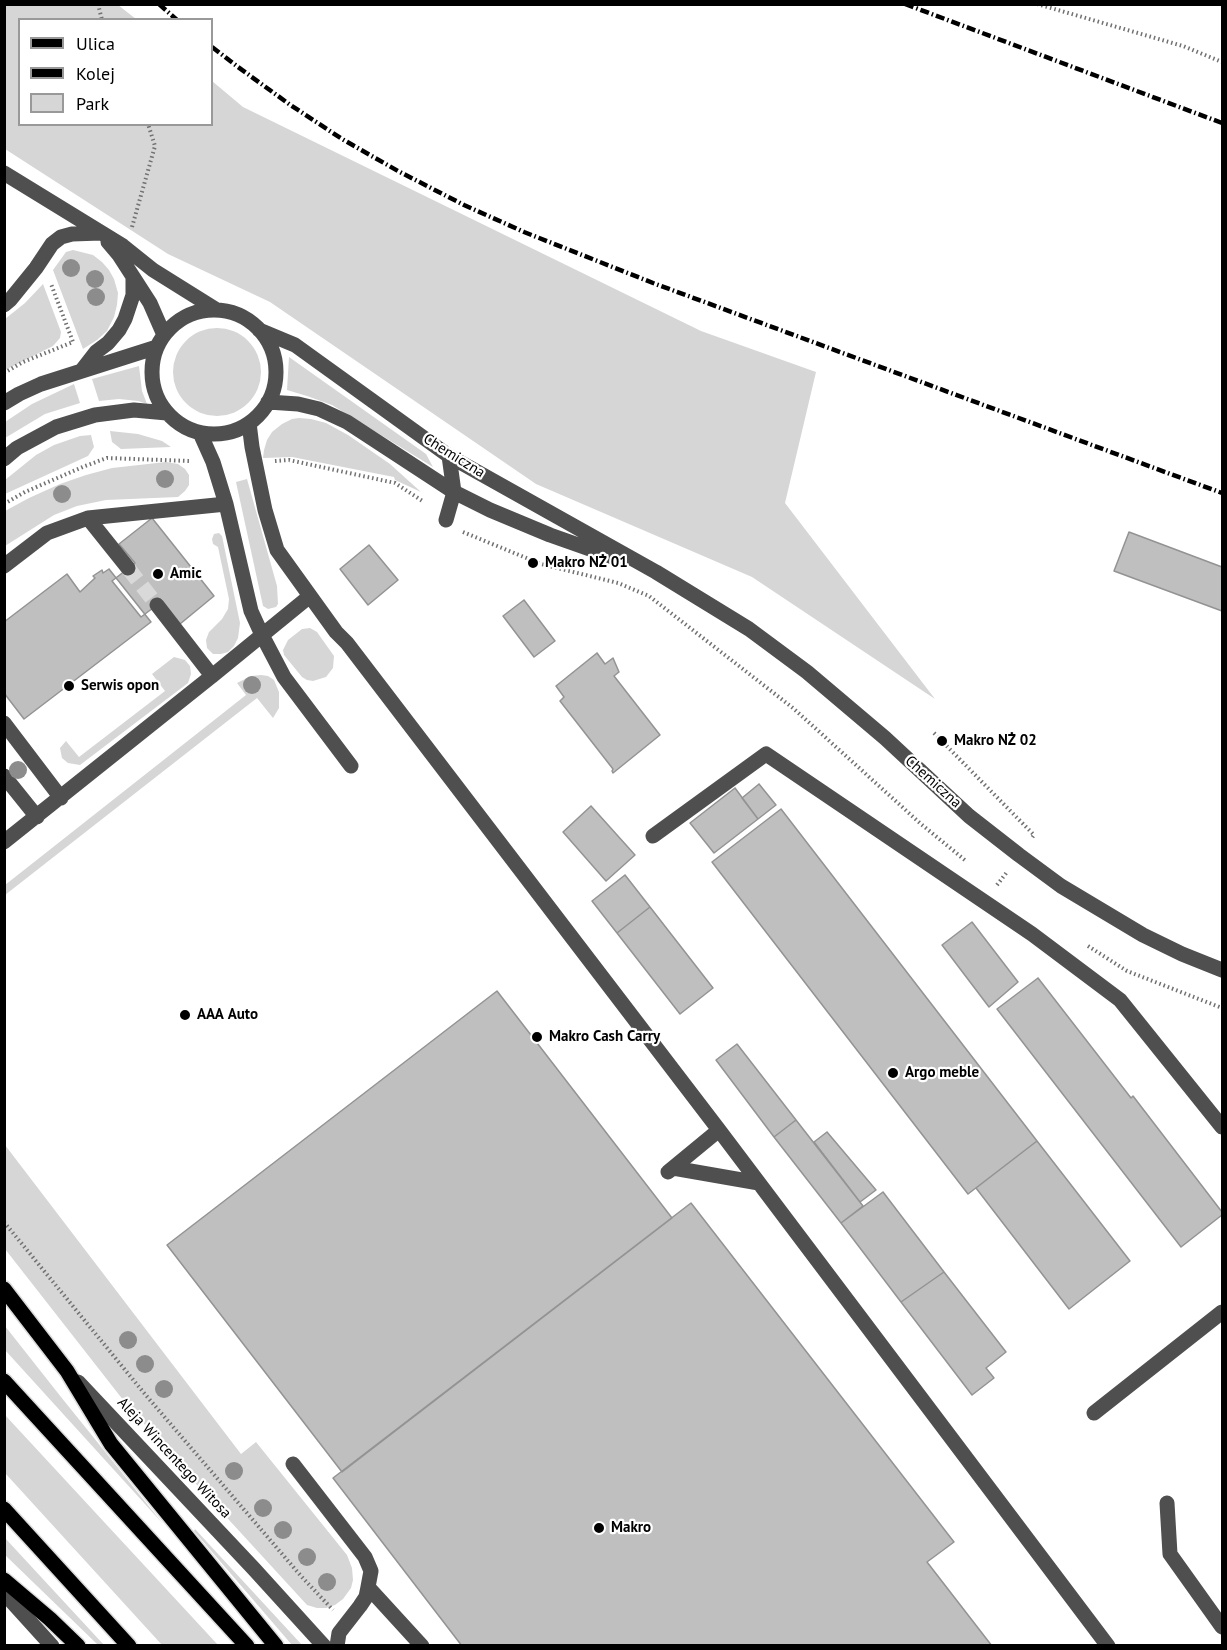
<!DOCTYPE html>
<meta charset="utf-8">
<style>
body{margin:0}
#map{position:relative;width:1227px;height:1650px;overflow:hidden;background:#fff;font-family:"PT Sans",sans-serif}
canvas{display:block}
.frame{position:absolute;inset:0;border:6px solid #000;pointer-events:none}
.legend{position:absolute;left:18px;top:18px;width:195px;height:108px;box-sizing:border-box;background:#fff;border:2px solid #999;margin:0;padding:8px 10px;list-style:none;font-size:18px;color:#000}
.legend li{display:flex;align-items:center;gap:12px;height:30px}
.legend b{width:30px;border:2px solid #999}
</style>
<div id="map">
<canvas width="1227" height="1650"></canvas>
<div class="frame"></div>
<ul class="legend">
<li><b style="height:8px;background:#000"></b>Ulica</li>
<li><b style="height:8px;background:#000"></b>Kolej</li>
<li><b style="height:16px;background:#d6d6d6"></b>Park</li>
</ul>
</div>
<script>
const g = document.querySelector('canvas').getContext('2d');
g.lineJoin = 'round';
function paint(path, color) { g.fillStyle = color; g.fill(path, 'evenodd'); }
const toPath = rows => new Path2D(rows.map(r => 'M' + r).join(''));
function trace(path, color, width, dash) { g.strokeStyle = color; g.lineWidth = width; g.lineCap = dash ? 'butt' : 'round'; g.setLineDash(dash || []); g.stroke(path); }
function write(font, color, halo, rows, align = 'center') {
  g.font = font + ' "PT Sans",sans-serif'; g.lineWidth = 4.5; g.setLineDash([]); g.textBaseline = 'middle'; g.strokeStyle = halo; g.fillStyle = color; for (const [text, x, y, turn = 0] of rows) {
    g.save(); g.translate(x, y); g.rotate((+turn || 0) * Math.PI / 180); g.textAlign = isNaN(turn) ? turn : align; if (halo) g.strokeText(text, 0, 0); g.fillText(text, 0, 0); g.restore();
  }
}
paint(toPath([
 [4,5,118,5,136,19,20,20,20,124,212,124,212,81,243,107,701,331,816,372,785,503,935,699,752,577,536,484,270,302,168,254,5,149],
 [73,250,93,255,102,262,109,270,114,279,118,293,117,305,114,317,107,331,97,340,83,349,53,270,66,252],
 [43,284,61,332,60,338,53,346,5,370,5,319,25,303],
 '173 372a44 44 0 1 1 88 0a44 44 0 1 1-88 0Z',
 [289,357,426,454,433,467,332,405,307,396,287,390],
 [139,366,142,391,147,404,138,401,119,399,99,401,92,379],
 [74,384,80,403,45,414,5,438,5,422,32,404],
 [299,418,311,419,326,423,348,435,390,464,421,492,395,480,394,477,292,457,263,458,264,450,267,440,272,432,282,424,292,419],
 [110,431,138,434,162,441,171,447,121,449,112,442],
 [91,435,94,447,88,456,5,494,5,480,36,455,54,445,80,436],
 [166,462,178,464,185,469,189,475,189,485,185,491,178,497,106,500,77,506,54,515,5,546,5,511,29,498,60,484,86,475,112,468],
 [247,479,277,586,278,604,276,607,268,609,263,606,236,482],
 [219,533,222,536,240,623,238,638,234,646,228,652,221,654,213,654,207,648,206,640,209,632,222,619,228,609,229,599,218,547,213,544,212,539,214,534],
 [310,628,317,632,334,656,333,668,326,677,313,681,307,680,302,677,284,655,283,650,288,640,302,629],
 [174,657,185,660,190,666,191,674,188,683,80,765,68,763,62,758,60,748,66,741,79,757,165,691,152,674],
 [261,675,268,676,274,680,279,692,279,708,273,718,257,698,5,895,5,885,246,695,237,683,251,676],
 [5,1145,241,1454,256,1442,347,1555,352,1568,353,1580,351,1588,343,1599,335,1605,326,1608,317,1608,307,1605,197,1485,120,1396,5,1249],
 [5,1326,61,1397,164,1525,5,1350],
 [5,1415,218,1645,162,1645,5,1473],
 [195,1529,302,1645,292,1645,194,1531],
 [4,1538,5,1538,104,1645,98,1645,5,1555]
]), '#d6d6d6');
const building = toPath([
 [152,518,214,596,180,624,157,605,141,617,112,581,135,563,119,544,152,518],
 [1129,532,1222,567,1222,611,1114,571,1129,532],
 [369,545,398,580,368,605,340,569,369,545],
 [109,569,151,622,24,719,4,693,4,622,67,574,80,592,95,578,93,576,102,570,103,573,109,569],
 [524,600,555,641,534,657,503,616,524,600],
 [597,653,605,664,613,658,619,672,614,676,660,735,613,773,612,771,613,769,560,701,564,697,556,686,597,653],
 [759,784,776,805,758,819,742,798,759,784],
 [735,788,758,819,714,853,690,823,735,788],
 [591,806,635,855,606,881,563,832,591,806],
 [781,809,1037,1141,968,1194,712,862,781,809],
 [625,875,650,907,617,933,592,901,625,875],
 [650,907,713,988,680,1014,617,933,650,907],
 [972,922,1018,982,989,1007,942,945,972,922],
 [1038,978,1131,1098,1133,1096,1222,1212,1222,1215,1181,1247,997,1009,1038,978],
 [497,991,672,1218,342,1472,167,1245,497,991],
 [737,1044,796,1120,774,1137,716,1060,737,1044],
 [796,1120,863,1206,841,1223,774,1137,796,1120],
 [827,1132,876,1190,860,1202,814,1142,827,1132],
 [1037,1141,1130,1261,1069,1309,976,1188,1037,1141],
 [883,1192,944,1272,901,1302,841,1223,883,1192],
 [691,1203,954,1542,927,1562,992,1646,462,1646,333,1478,691,1203],
 [944,1272,1006,1352,986,1368,994,1378,972,1395,901,1302,944,1272]
]);
paint(building, '#bfbfbf');
trace(building, '#939393', 1.5);
trace(toPath([
 [128,568,157,605]
]), '#d9d9d9', 15, [15, 8]);
const major = toPath([
 [4,1289,67,1371,111,1444,276,1646],
 [4,1381,247,1646],
 [4,1509,129,1646],
 [4,1580,50,1619,78,1646]
]);
trace(major, '#dbdbdb', 18);
trace(toPath([
 [98,4,102,20],
 [1037,4,1183,46,1222,62],
 [132,227,155,146,148,124],
 [4,373,23,362,73,342,51,284],
 [275,461,289,460,395,483,424,502],
 [4,504,25,492,85,466,107,458,189,461],
 [463,532,541,564,618,583,649,596,793,708,921,824,966,861],
 [934,733,1034,835,1031,839],
 [997,885,1007,872],
 [1088,946,1127,971,1222,1008],
 [4,1222,144,1393,301,1576,333,1610]
]), '#717171', 4, [1.5, 3]);
trace(toPath([
 [4,173,123,246,153,270,217,310],
 [108,242,119,255,150,303,164,335],
 [4,305,10,300,36,268,52,244,61,237,72,234,101,233],
 '152 372a62 62 0 1 1 124 0a62 62 0 1 1-124 0Z',
 [259,330,295,345,449,456,656,572,749,629,807,672,885,738,969,816,1019,855,1061,886,1143,935,1182,954,1222,970],
 [82,370,96,352,108,343,119,330,125,319,133,295,133,278],
 [268,402,298,404,319,409,347,422,454,492,490,510,550,535,618,559],
 [4,403,19,394,41,384,157,347],
 [249,423,252,447,265,510,277,550,336,632,347,643,719,1130,1108,1646],
 [200,433,213,462,226,504,251,611,262,635,284,677,351,766],
 [4,459,17,448,56,427,95,415,134,410,167,413],
 [446,520,454,492,449,456],
 [4,566,47,533,88,518],
 [128,568,88,518,226,504],
 [157,605,212,676,310,596],
 [4,723,61,798],
 [4,776,37,817],
 [653,836,766,754,1032,934,1120,1000,1222,1127],
 [4,842,212,676],
 [673,1168,759,1183],
 [668,1172,719,1130],
 [78,1382,254,1569,324,1646],
 [1094,1413,1222,1312],
 [293,1464,365,1557,371,1571,368,1587,422,1646],
 [1167,1503,1170,1554,1222,1627],
 [4,1593,52,1646],
 [337,1646,339,1633,360,1606,366,1597,368,1587]
]), '#4f4f4f', 15);
trace(major, '#000', 15);
trace(toPath([
 [159,4,177,20],
 [905,4,1222,123],
 [212,47,238,67,289,104,342,139,398,171,464,205,524,232,653,283,1222,493]
]), '#000', 4.5, [9, 3, 1.5, 3]);
g.fillStyle = '#8c8c8c';
for (const [x, y] of [
 [71,268],
 [95,279],
 [96,297],
 [165,479],
 [62,494],
 [252,685],
 [18,770],
 [128,1340],
 [145,1364],
 [164,1389],
 [234,1471],
 [263,1508],
 [283,1530],
 [307,1557],
 [327,1582]
]) { g.beginPath(); g.arc(x, y, 9, 0, 2 * Math.PI); g.fill(); }
for (const [x, y, r, color] of [
 [533,563,6,"#000"],
 [158,574,6,"#000"],
 [69,686,6,"#000"],
 [942,741,6,"#000"],
 [185,1015,6,"#000"],
 [537,1037,6,"#000"],
 [893,1073,6,"#000"],
 [599,1528,6,"#000"]
]) { const dot = new Path2D(); dot.arc(x, y, r, 0, 2 * Math.PI); g.fillStyle = color; g.fill(dot); trace(dot, '#fff', 2); }
write('15px', '#000', '#fff', [
 ["Chemiczna",454,456,32],
 ["Chemiczna",933,782,42],
 ["Aleja Wincentego Witosa",174,1458,47]
]);
write('bold 15px', '#000', '#fff', [
 ["Makro NŻ 01",545,563],
 ["Amic",170,574],
 ["Serwis opon",81,686],
 ["Makro NŻ 02",954,741],
 ["AAA Auto",197,1015],
 ["Makro Cash Carry",549,1037],
 ["Argo meble",905,1073],
 ["Makro",611,1528]
], 'left');
</script>
